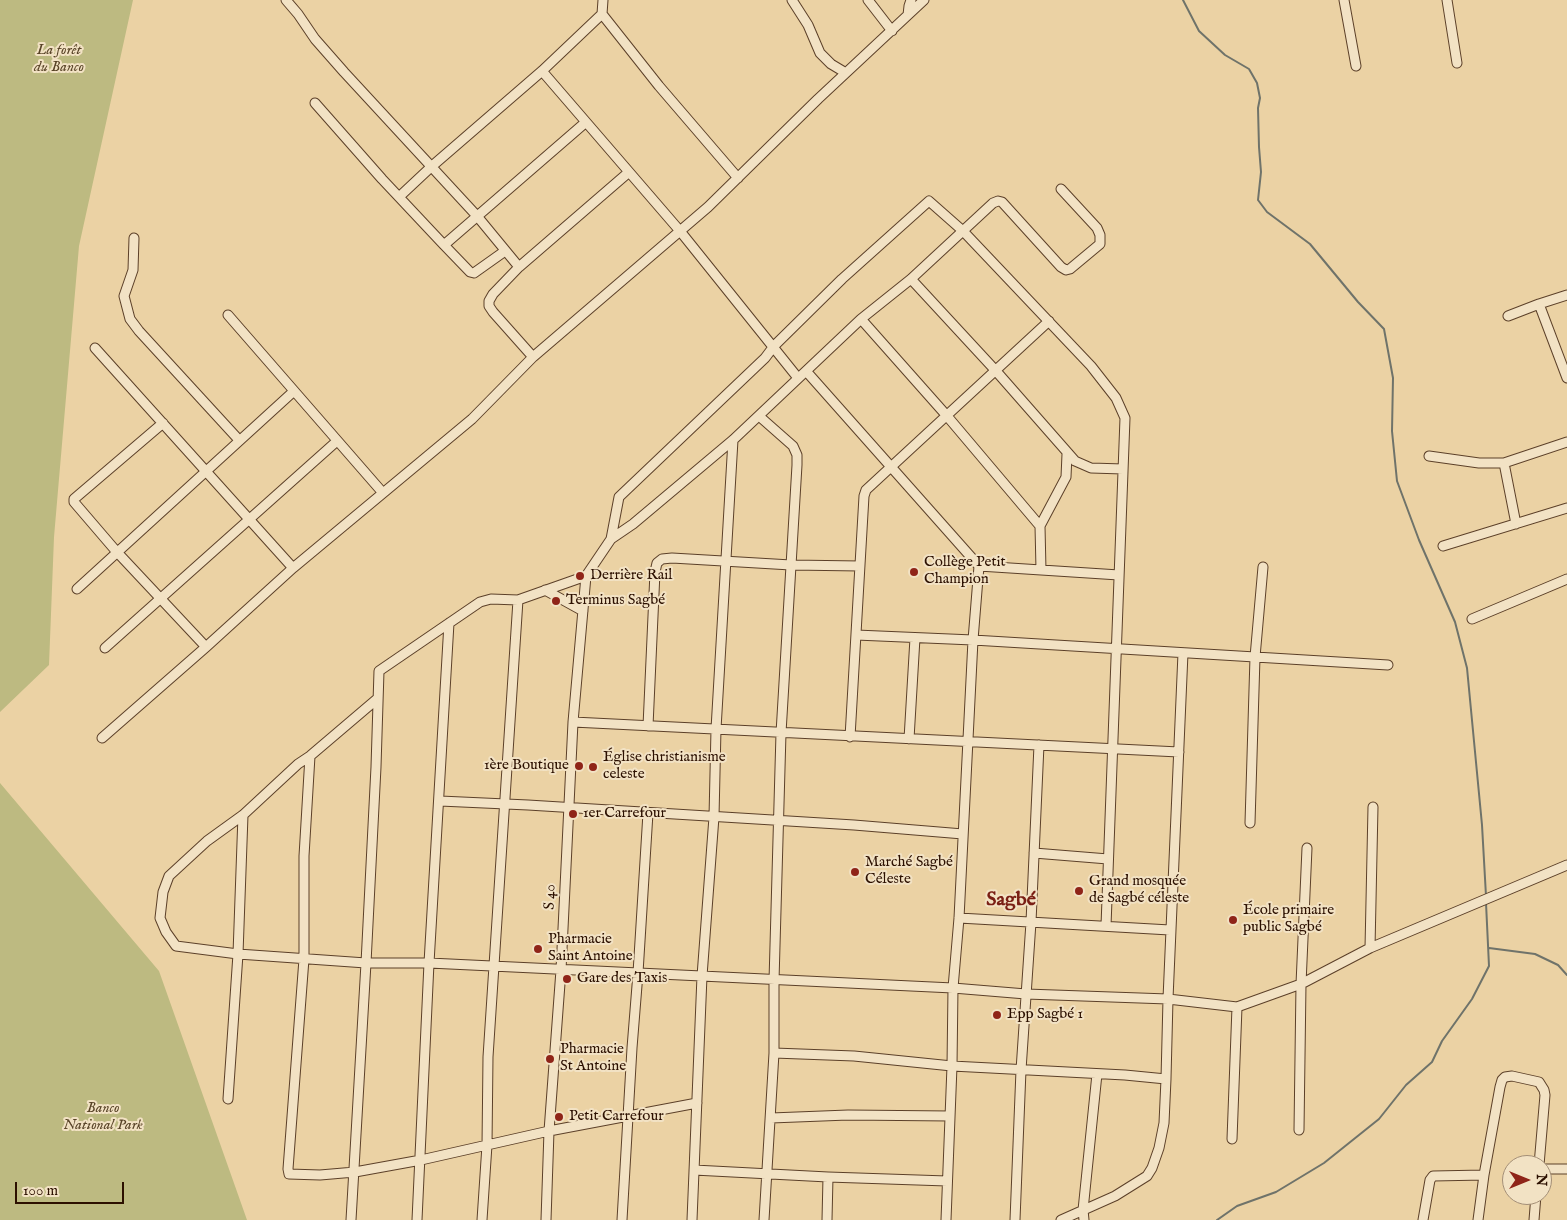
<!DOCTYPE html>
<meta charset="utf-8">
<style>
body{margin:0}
#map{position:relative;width:1567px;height:1220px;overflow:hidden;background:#ebd2a4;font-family:"IM FELL English",serif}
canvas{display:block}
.north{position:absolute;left:1502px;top:1155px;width:50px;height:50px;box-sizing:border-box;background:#f2e2c4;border:1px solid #a38e76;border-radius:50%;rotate:90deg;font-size:14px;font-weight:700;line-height:20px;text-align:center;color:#2c1000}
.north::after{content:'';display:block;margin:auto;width:18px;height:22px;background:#8f2418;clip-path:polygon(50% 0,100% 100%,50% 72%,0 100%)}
.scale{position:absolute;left:15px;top:1182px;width:109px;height:22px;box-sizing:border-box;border:2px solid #2c1000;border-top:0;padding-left:6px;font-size:15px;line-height:18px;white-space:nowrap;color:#2c1000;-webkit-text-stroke:4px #f2e2c4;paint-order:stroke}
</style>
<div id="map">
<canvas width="1567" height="1220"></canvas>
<div class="north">N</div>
<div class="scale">100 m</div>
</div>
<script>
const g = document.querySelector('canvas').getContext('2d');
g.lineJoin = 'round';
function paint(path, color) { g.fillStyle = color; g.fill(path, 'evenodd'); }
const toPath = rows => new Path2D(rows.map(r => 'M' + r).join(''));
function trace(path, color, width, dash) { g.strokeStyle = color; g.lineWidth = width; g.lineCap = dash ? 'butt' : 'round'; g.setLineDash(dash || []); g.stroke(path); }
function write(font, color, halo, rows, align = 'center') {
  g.font = font + ' "IM FELL English",serif'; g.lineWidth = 4; g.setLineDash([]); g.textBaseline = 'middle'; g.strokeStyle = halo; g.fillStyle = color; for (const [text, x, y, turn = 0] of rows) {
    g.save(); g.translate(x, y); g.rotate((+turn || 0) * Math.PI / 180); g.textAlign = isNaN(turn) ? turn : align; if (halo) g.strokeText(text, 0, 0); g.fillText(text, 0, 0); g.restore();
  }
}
paint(toPath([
 [0,0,133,0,79,246,54,537,49,665,0,712],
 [0,783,159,971,247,1220,0,1220]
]), '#bdba81');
trace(toPath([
 [1183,0,1199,31,1225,55,1249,69,1257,83,1260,98,1258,108,1259,147,1261,172,1258,200,1267,212,1310,244,1358,302,1384,329,1393,378,1392,431,1397,481,1419,540,1455,622,1467,668,1482,825,1486,896],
 [1489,948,1535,954,1558,965,1567,975],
 [1217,1220,1237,1206,1276,1192,1324,1163,1379,1119,1406,1085,1432,1062,1442,1041,1472,999,1489,966,1486,903]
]), '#6f736a', 2);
const street = toPath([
 [286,0,298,14,315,39,344,72,477,216,519,267],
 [792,0,808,25,820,53,831,64,846,73],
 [868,0,892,31],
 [1344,0,1356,66],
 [1447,0,1457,63],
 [602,14,659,86,738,178],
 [908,15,909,6,911,0],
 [542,71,680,231,798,378],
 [315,103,382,179,444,245,586,122],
 [399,197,431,167,542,71,602,14,603,0],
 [134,238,133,270,124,296,130,319,139,331,239,440],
 [444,245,470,272,474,273,505,251],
 [911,279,996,371,1075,461,1091,468,1123,469],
 [1539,304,1567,295],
 [228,315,383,493],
 [1508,316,1539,304,1567,378],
 [861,319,947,416,1040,526],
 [95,348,293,568],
 [533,357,493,312,489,306,489,301,493,294,519,267,629,172],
 [806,371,979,566,1119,575],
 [759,416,793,446,797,455,797,465,781,733,774,981,774,1053,764,1220],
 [163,423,74,499,74,502,116,551,206,647],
 [1429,456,1479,463,1504,463,1567,442],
 [1504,463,1516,524],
 [611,539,633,524,733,440,861,319,911,279,993,203,998,201,1002,202,1061,267,1066,270,1070,269,1100,244,1100,235,1097,228,1061,189],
 [1443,546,1567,508],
 [1041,570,1040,526,1066,477,1067,454],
 [77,589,294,391],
 [545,590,583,611],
 [1472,619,1567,579],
 [856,635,973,640,1388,665],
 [105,648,337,441],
 [377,699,310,756,298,764,243,815,207,841,169,876,163,892,160,918,166,932,176,946,238,954,366,963,429,963,953,988,1026,994,1168,999,1237,1007,1301,984,1370,948,1567,865],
 [573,722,1179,752],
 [648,726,655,572,657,563,662,559,672,558,791,565,860,566],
 [850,737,864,496,866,490,1049,321],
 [102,738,206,647,293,568,472,419,533,357,708,207,818,99,924,0],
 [909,739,915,638],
 [310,756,304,856,304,959,288,1169,289,1174,320,1175,355,1172,421,1160,549,1131,697,1103],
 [440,801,528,805,854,825,963,834],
 [1250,823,1255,657,1263,567],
 [1034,853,1108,859],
 [959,918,1170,930],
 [1370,948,1373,807],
 [774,1053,854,1056,952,1066,1125,1075,1166,1079],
 [228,1099,238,954,243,815],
 [771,1118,848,1115,950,1116],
 [1299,1130,1301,984,1307,848],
 [1232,1139,1237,1007],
 [1542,1169,1567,1169],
 [694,1170,828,1177,947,1181],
 [351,1220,366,963,376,767,379,671,480,602,491,599,518,600,586,576,611,539,619,497,765,358,774,346,842,279,929,201,963,231,1091,366,1116,398,1125,418,1106,926],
 [417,1220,429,963,449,623],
 [482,1220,487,1145,488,1057,518,600],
 [546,1220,549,1131,561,970,573,722,586,576],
 [622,1220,632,1048,638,973,648,813],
 [692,1220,702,976,714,817,716,729,733,440],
 [827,1220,828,1177],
 [946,1220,952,1066,953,988,959,918,973,640,979,566],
 [1015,1220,1021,1070,1031,922,1039,745],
 [1061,1220,1115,1196,1147,1176,1152,1168,1159,1148,1164,1123,1166,1079,1168,999,1183,653],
 [1084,1220,1083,1210,1097,1074],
 [1423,1220,1430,1180,1433,1176,1484,1175],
 [1478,1220,1484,1175,1500,1087,1502,1080,1505,1077,1512,1076,1539,1082,1544,1090,1545,1095,1539,1165],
 [1534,1220,1536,1195]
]);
trace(street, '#5c4029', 11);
trace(street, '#f2e2c4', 9);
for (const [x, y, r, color] of [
 [914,572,5,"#8f2418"],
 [580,576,5,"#8f2418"],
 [556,601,5,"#8f2418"],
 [579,766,5,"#8f2418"],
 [593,767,5,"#8f2418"],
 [573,814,5,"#8f2418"],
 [855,872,5,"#8f2418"],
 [1079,891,5,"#8f2418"],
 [1233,920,5,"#8f2418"],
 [538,949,5,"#8f2418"],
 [567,979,5,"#8f2418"],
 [997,1015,5,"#8f2418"],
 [550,1059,5,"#8f2418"],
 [559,1117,5,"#8f2418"]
]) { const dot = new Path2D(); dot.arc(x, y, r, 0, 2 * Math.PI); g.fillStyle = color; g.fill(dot); trace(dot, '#f2e2c4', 2); }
write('italic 15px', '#584327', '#f2e2c4', [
 ["La forêt",59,51],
 ["du Banco",59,68],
 ["Banco",103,1109],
 ["National Park",103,1126]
]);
write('15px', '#2c1000', '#f2e2c4', [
 ["Collège Petit",924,563],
 ["Champion",924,580],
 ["Derrière Rail",590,576],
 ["Terminus Sagbé",566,601],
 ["Église christianisme",603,758],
 ["celeste",603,775],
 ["1ère Boutique",569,766,"right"],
 ["1er Carrefour",583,814],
 ["Marché Sagbé",865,863],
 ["Céleste",865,880],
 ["Grand mosquée",1089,882],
 ["de Sagbé céleste",1089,899],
 ["École primaire",1243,911],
 ["public Sagbé",1243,928],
 ["Pharmacie",548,940],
 ["Saint Antoine",548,957],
 ["Gare des Taxis",577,979],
 ["Epp Sagbé 1",1007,1015],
 ["Pharmacie",560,1050],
 ["St Antoine",560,1067],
 ["Petit Carrefour",569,1117]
], 'left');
write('15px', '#2c1000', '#f2e2c4', [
 ["S 40",551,897,-87]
]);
write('bold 20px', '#7a1f14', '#f2e2c4', [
 ["Sagbé",1011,901]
]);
</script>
